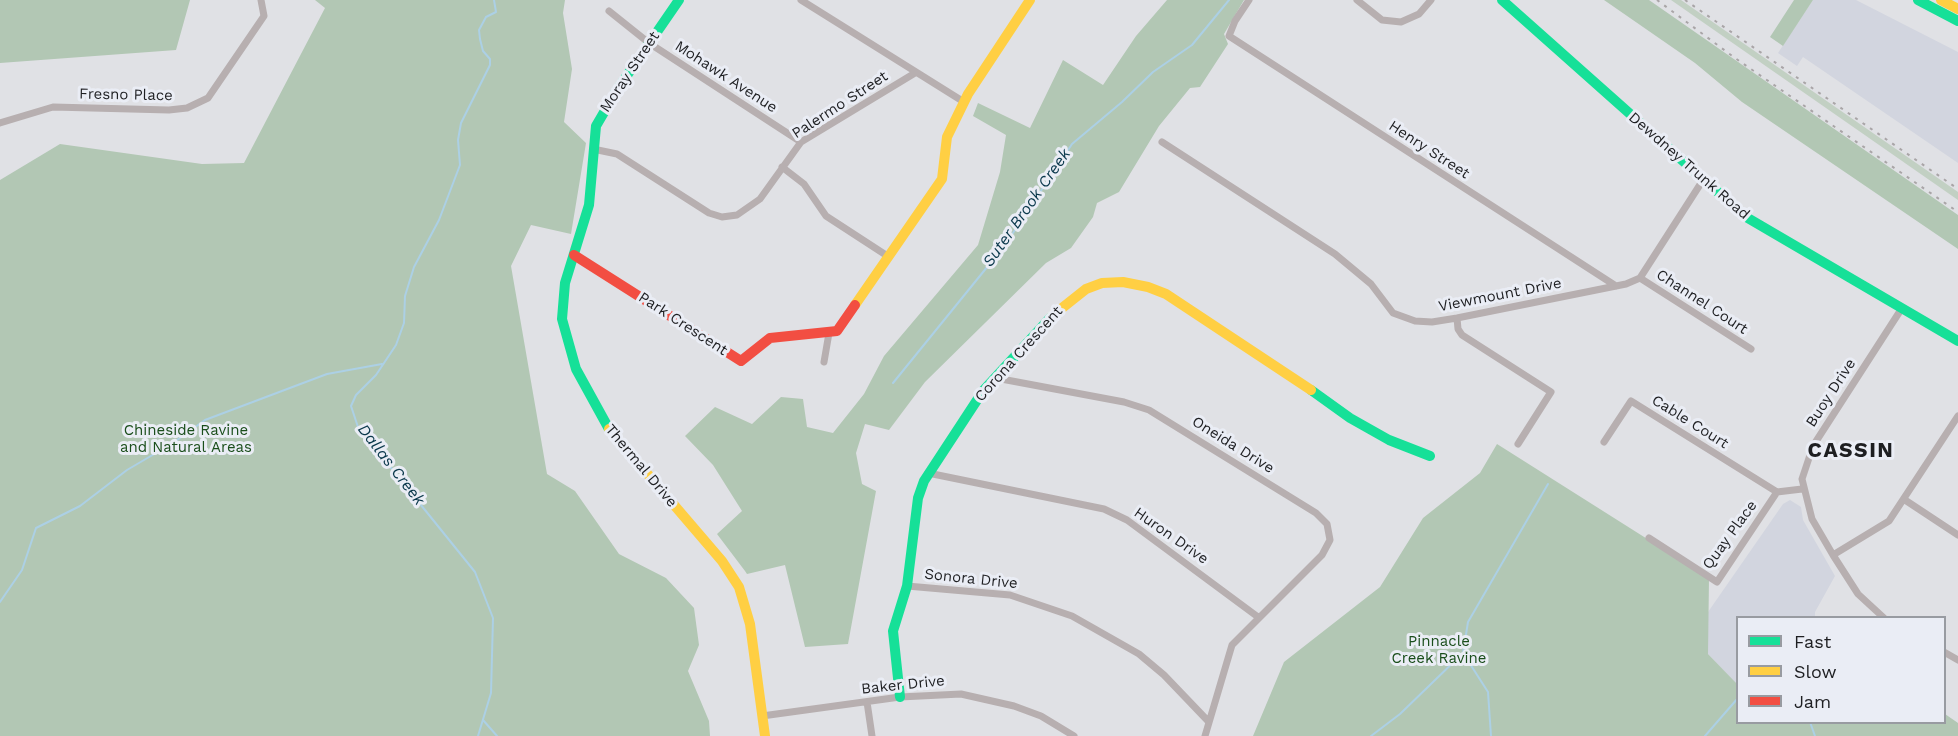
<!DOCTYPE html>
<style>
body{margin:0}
#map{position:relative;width:1958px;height:736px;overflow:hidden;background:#e0e1e5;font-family:"Work Sans",sans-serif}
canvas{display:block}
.legend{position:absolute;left:1736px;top:616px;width:210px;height:108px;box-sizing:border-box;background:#eaedf5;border:2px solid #989ba1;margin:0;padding:8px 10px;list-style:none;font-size:18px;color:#1e1f22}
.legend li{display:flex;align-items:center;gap:12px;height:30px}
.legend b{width:30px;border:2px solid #989ba1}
</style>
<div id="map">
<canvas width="1958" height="736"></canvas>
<ul class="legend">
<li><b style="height:8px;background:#16e098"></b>Fast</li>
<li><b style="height:8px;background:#ffcf43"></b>Slow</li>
<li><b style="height:8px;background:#f24e42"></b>Jam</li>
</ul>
</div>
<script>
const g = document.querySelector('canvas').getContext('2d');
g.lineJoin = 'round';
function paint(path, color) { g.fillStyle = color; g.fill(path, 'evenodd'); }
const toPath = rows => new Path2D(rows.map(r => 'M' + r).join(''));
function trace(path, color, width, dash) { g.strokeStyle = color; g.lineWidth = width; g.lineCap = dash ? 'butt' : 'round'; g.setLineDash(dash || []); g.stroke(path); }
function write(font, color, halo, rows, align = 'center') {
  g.font = font + ' "Work Sans",sans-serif'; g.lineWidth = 6; g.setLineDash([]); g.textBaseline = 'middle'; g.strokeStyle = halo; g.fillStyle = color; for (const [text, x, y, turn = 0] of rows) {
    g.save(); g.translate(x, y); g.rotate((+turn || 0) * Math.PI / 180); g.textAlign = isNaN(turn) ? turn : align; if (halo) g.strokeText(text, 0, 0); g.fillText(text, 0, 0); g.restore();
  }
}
paint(toPath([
 [1813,0,1856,0,1958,52,1958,163,1803,57,1797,66,1778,53],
 [1790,500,1801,507,1803,520,1835,576,1815,612,1815,617,1738,618,1737,685,1708,654,1708,612,1783,504]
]), '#d2d5df');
paint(toPath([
 [1671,0,1681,0,1958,192,1958,200]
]), '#c2d0c3');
paint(toPath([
 [0,0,190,0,176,50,0,63],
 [315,0,565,0,563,13,572,69,564,122,586,143,571,234,531,225,511,266,547,474,575,491,619,554,666,578,694,608,699,645,688,671,709,721,710,736,0,736,0,180,60,144,202,164,244,163,325,8],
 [1167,0,1244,0,1224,34,1228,44,1200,87,1190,88,1159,126,1119,192,1097,203,1093,217,1071,248,1046,263,925,382,889,430,865,424,856,453,862,484,876,491,848,644,805,647,785,565,747,574,745,571,717,534,742,511,713,465,685,436,715,407,752,424,781,397,803,399,807,427,833,433,864,394,884,356,978,245,1000,172,1006,135,973,116,978,103,1030,128,1063,60,1103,85,1136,36],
 [1604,0,1649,0,1958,215,1958,249,1742,102,1695,63],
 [1794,0,1813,0,1783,46,1770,37],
 [1497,444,1709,578,1708,654,1737,684,1738,722,1944,722,1945,714,1958,723,1958,736,1253,736,1284,662,1380,587,1423,518,1480,473]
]), '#b2c7b4');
trace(toPath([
 [893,383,1005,245,1072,144,1122,102,1153,72,1192,45,1229,0],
 [0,602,22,570,36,528,80,506,127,470,173,443,205,420,327,374,382,364],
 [483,720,497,736],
 [1810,722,1815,736],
 [478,736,491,693,493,618,475,572,358,427,351,406,356,395,376,375,396,345,404,323,405,296,414,267,439,220,460,165,458,140,461,123,490,65,490,59,483,51,480,39,479,30,486,17,496,12,494,0],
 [1371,736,1400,714,1463,653],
 [1491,736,1488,692,1463,653,1468,622,1548,484],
 [1705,736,1738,698]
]), '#acd0e5', 2);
trace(toPath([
 [801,0,964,102],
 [1249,0,1235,21,1229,36,1616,286],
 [1357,0,1382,20,1401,22,1419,14,1431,0],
 [609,11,649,43,801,142],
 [0,123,53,107,169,110,187,108,208,98,264,16,261,0],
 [1162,142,1335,254,1371,284,1393,313,1415,321,1432,322,1457,318,1626,284,1640,278,1703,180],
 [593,149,617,154,709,213,722,217,737,215,760,199,801,142,915,73],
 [782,167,804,184,826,216,889,257],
 [1640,278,1751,349],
 [1457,318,1458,329,1462,335,1551,392,1518,444],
 [824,362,829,333],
 [996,378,1124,402,1149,410,1316,513,1327,524,1330,540,1322,555,1232,645,1205,736],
 [1604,442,1631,401,1777,492],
 [928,473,1104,509,1127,520,1258,617],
 [1777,492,1802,489],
 [1905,500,1958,535],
 [1649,538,1717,582,1777,492],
 [1833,555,1889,521,1958,416],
 [907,586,1010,595,1072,616,1139,654,1164,675,1208,721],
 [1884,618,1858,594,1833,555,1812,519,1802,479,1813,446,1902,308],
 [1944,652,1958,660],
 [867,702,872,736],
 [762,716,900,697,961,694,1014,706,1041,716,1074,736]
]), '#b7afb0', 7);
trace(toPath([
 [1502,0,1746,217,1958,341],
 [1918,0,1958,21],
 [1311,390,1350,418,1389,440,1430,456],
 [609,429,576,369,562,319,565,283,589,205,596,126,617,90,679,0],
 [900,697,893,631,907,586,918,498,924,481,983,391,1052,316]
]), '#16e098', 10);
trace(toPath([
 [1941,0,1958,9],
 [855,305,942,179,947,137,968,94,1030,0],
 [1052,316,1086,289,1102,283,1123,282,1148,287,1166,294,1311,390],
 [609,429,722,561,739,587,750,624,765,736]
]), '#ffcf43', 10);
trace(toPath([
 [574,255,741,361,770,338,837,331,855,305]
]), '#f24e42', 10);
trace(toPath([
 [1657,0,1735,58,1958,212],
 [1685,0,1958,189]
]), '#a9a5a7', 2, [3, 6]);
write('15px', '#1e1f22', '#eaedf5', [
 ["Moray Street",630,72,-56],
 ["Mohawk Avenue",726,77,33],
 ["Fresno Place",126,95,1],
 ["Palermo Street",840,105,-33],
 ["Henry Street",1429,150,33],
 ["Dewdney Trunk Road",1689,166,41],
 ["Viewmount Drive",1500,295,-11],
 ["Channel Court",1702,302,33],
 ["Park Crescent",683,324,33],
 ["Corona Crescent",1019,354,-48],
 ["Buoy Drive",1831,393,-57],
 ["Cable Court",1690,422,32],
 ["Oneida Drive",1233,445,32],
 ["Thermal Drive",641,466,50],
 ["Quay Place",1730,535,-54],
 ["Huron Drive",1171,536,35],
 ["Sonora Drive",971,579,6],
 ["Baker Drive",903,685,-6]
]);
write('15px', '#1a4e1b', '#eaedf5', [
 ["Chineside Ravine",186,431],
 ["and Natural Areas",186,448],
 ["Pinnacle",1439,642],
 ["Creek Ravine",1439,659]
]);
write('italic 16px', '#0a384b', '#eaedf5', [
 ["Suter Brook Creek",1027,208,-55],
 ["Dallas Creek",391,465,52]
]);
g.letterSpacing = '1.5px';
write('bold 21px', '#1e1f22', '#eaedf5', [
 ["CASSIN",1851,451]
]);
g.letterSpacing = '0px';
</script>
